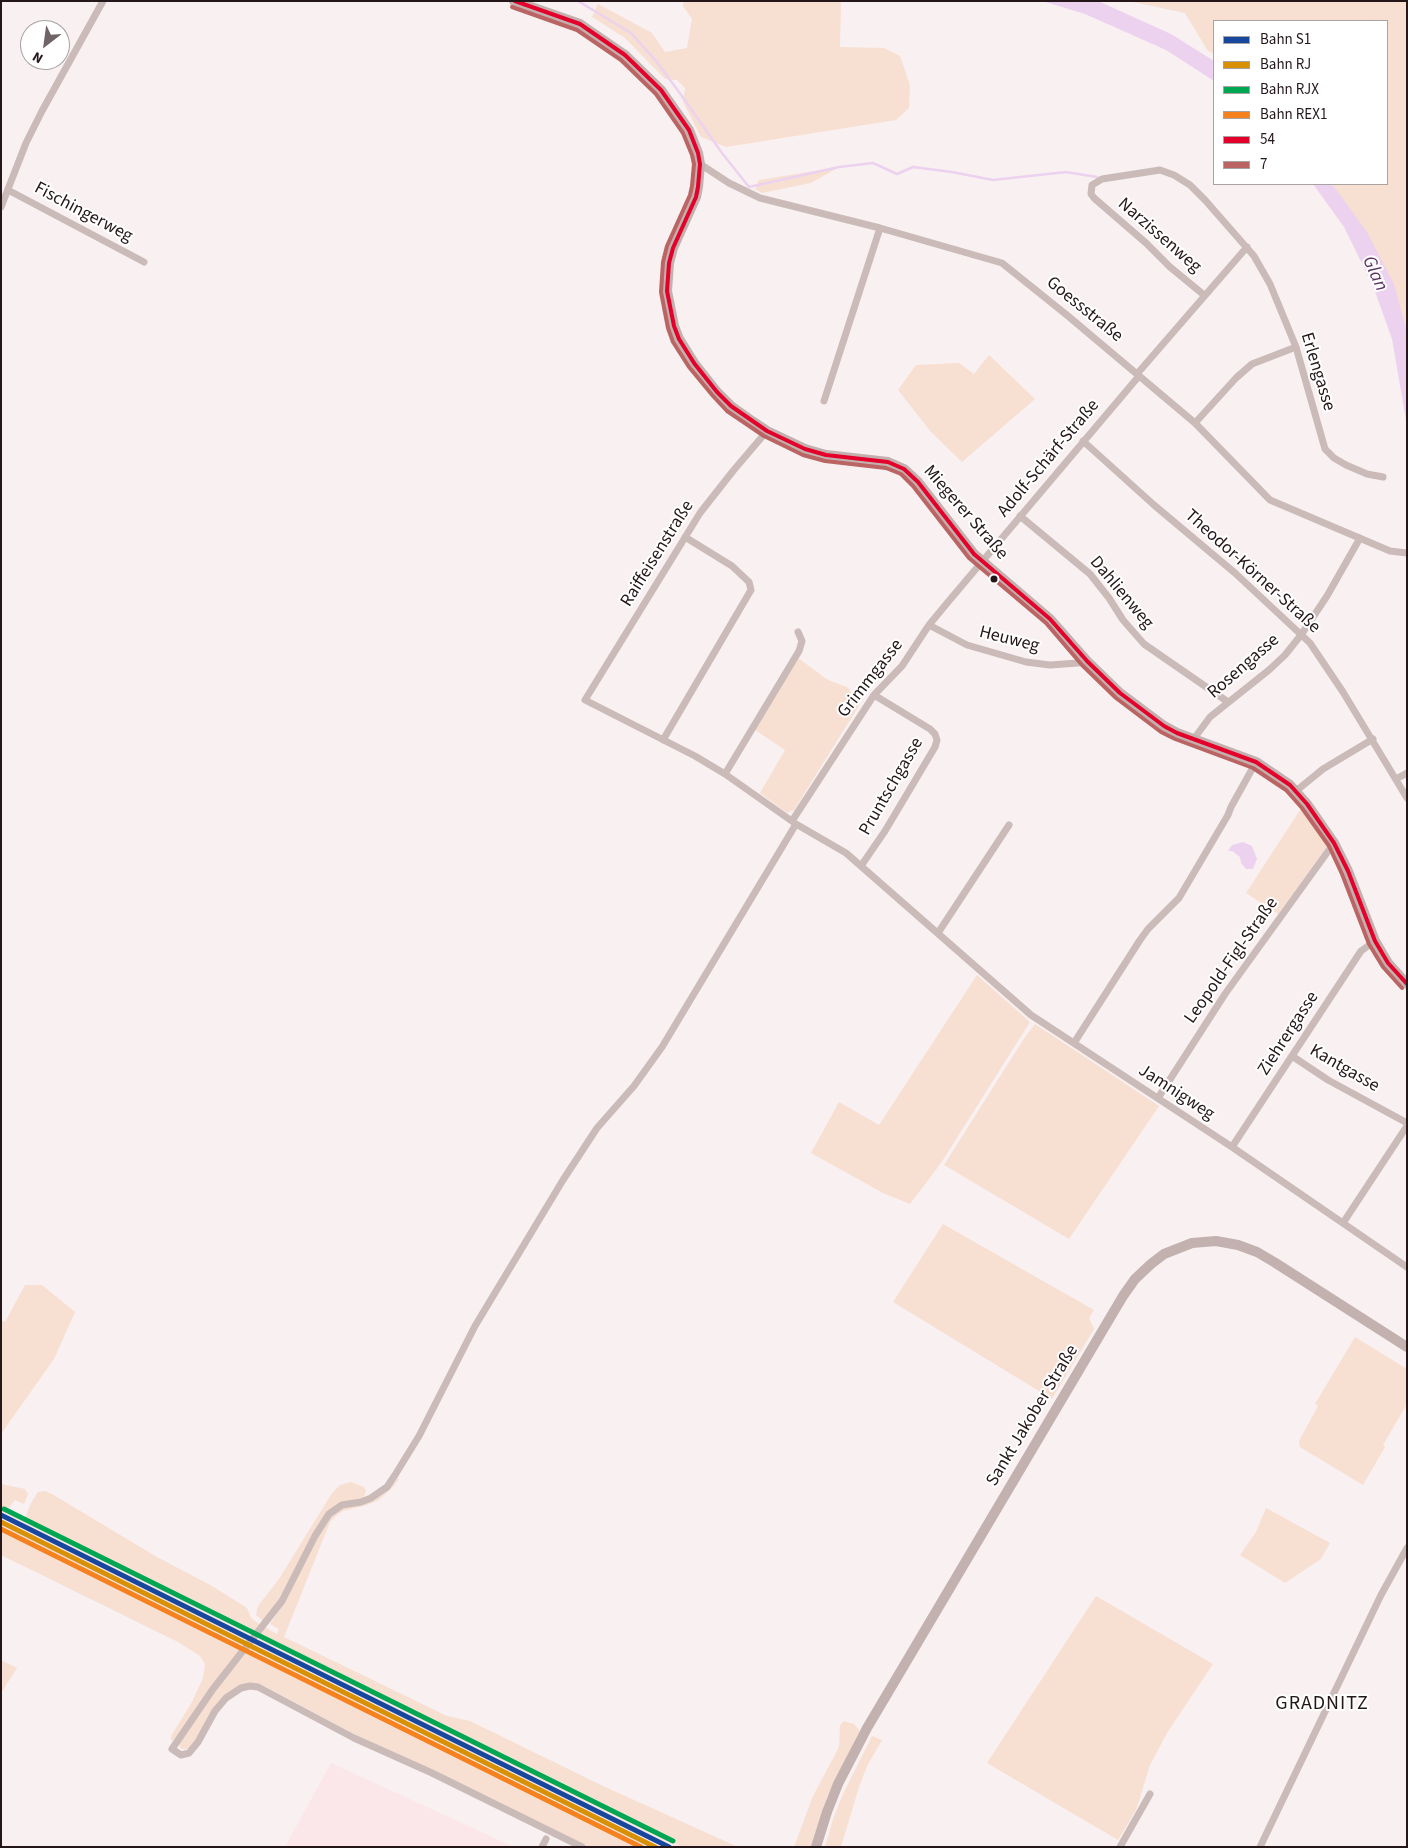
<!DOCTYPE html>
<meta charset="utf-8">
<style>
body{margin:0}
#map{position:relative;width:1408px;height:1848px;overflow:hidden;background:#f9f0f1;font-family:"Source Sans 3",sans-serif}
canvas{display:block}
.frame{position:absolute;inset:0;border:2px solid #251719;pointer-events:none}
.legend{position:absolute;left:1213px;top:20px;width:175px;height:165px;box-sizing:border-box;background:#fff;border:1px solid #a8a2a3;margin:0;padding:6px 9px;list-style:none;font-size:15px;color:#251719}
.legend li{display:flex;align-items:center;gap:10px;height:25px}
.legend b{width:25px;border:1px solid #a8a2a3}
.north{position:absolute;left:20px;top:20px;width:50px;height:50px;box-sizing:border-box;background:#fff;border:1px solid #a8a2a3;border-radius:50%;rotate:210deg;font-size:14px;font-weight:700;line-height:20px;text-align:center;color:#251719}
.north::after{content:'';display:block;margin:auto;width:18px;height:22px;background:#6f6365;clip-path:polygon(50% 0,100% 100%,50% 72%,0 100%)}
</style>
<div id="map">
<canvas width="1408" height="1848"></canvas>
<div class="frame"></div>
<ul class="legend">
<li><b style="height:6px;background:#17489e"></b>Bahn S1</li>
<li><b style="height:6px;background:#d89104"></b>Bahn RJ</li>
<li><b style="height:6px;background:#00a651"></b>Bahn RJX</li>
<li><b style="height:6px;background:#f5821f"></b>Bahn REX1</li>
<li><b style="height:6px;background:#e4002b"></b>54</li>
<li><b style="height:6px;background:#bb6464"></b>7</li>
</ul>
<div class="north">N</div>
</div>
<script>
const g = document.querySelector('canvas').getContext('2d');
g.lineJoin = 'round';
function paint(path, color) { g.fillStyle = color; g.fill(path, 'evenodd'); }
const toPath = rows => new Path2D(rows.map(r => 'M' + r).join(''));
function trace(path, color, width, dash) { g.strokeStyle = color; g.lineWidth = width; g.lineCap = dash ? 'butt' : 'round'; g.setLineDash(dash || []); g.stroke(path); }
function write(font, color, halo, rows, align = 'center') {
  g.font = font + ' "Source Sans 3",sans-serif'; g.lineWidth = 4; g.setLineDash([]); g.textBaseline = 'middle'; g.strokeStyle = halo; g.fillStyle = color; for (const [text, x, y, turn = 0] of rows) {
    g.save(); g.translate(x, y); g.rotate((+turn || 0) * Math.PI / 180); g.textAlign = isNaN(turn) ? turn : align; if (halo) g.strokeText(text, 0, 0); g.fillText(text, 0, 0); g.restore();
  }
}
paint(toPath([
 [1,1509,682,1847,646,1847,226,1639,1,1527],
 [331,1763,514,1847,285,1847]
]), '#fbe6e9');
paint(toPath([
 [684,1,841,1,840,47,884,48,900,56,910,85,909,108,896,120,726,147,701,137,683,102,685,88,677,80,665,79,625,38,592,17,598,4,652,33,665,52,687,48,692,19,683,6],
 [1128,1,1407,1,1407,357,1356,219,1332,184,1387,184,1387,21,1214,21,1214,54,1208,51,1185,13],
 [839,167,811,183,762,193,755,189,759,180],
 [989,355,1035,399,962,462,931,432,898,390,916,365,959,363,974,374],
 [798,658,828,680,847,687,860,704,794,810,787,813,760,793,785,750,755,730],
 [1302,807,1328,845,1278,914,1246,893],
 [977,975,1030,1022,941,1163,910,1204,883,1193,811,1153,839,1102,879,1125],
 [1035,1024,1159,1106,1069,1239,944,1165,1025,1037],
 [943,1224,1094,1310,1089,1318,1094,1329,1052,1399,893,1302],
 [25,1285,42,1285,75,1312,54,1359,1,1434,1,1320,5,1322],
 [1355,1337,1407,1369,1407,1404,1383,1445,1385,1447,1363,1485,1300,1447,1299,1441,1318,1406,1315,1404],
 [397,1479,399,1479,393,1487,379,1500,367,1505,343,1511,336,1516,330,1522,284,1637,447,1716,470,1721,603,1786,738,1847,682,1847,24,1520,31,1503,38,1492,45,1491,52,1494,157,1557,212,1586,247,1608,251,1618,259,1624,277,1634,279,1629,270,1624,287,1598,317,1536,327,1520,339,1509,375,1500,385,1493],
 [351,1482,364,1487,366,1491,364,1496,362,1499,338,1504,327,1512,284,1593,263,1621,256,1615,258,1606,279,1579,332,1493,340,1485],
 [1,1484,25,1489,28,1494,24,1504,15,1500,6,1511,1,1509],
 [1266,1508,1330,1543,1321,1559,1285,1583,1240,1555,1256,1532],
 [1,1527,242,1647,174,1741,171,1740,171,1736,192,1702,203,1678,205,1664,200,1656,178,1642,1,1555],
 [1096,1596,1213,1664,1167,1733,1150,1765,1136,1810,1118,1840,987,1763],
 [249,1650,646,1847,587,1847,354,1734,266,1687,256,1683,243,1684,228,1693,194,1742,188,1749,181,1749,179,1744,217,1688],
 [1,1660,17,1668,1,1693],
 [844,1721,854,1724,859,1730,859,1732,827,1797,811,1847,794,1847,813,1796,839,1747,840,1725],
 [872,1736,882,1740,867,1766,859,1787,841,1847,825,1847,833,1819,843,1794]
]), '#f7dfd2');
paint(toPath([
 [1042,1,1098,1,1171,34,1214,61,1214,81,1166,50,1085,14],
 [1313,184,1332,184,1367,232,1394,284,1407,332,1407,426,1392,339,1373,286,1344,227],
 [1243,842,1252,846,1257,859,1253,869,1246,869,1241,863,1240,857,1232,851,1228,851,1232,845]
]), '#ecd2ee');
trace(toPath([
 [578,1,631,33,656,61,679,92,722,153,749,187,839,167,873,163,897,174,913,167,952,172,993,180,1066,172,1097,177]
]), '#ecd2ee', 2.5);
trace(toPath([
 [700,164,729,183,760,198,880,228,1002,263,1068,316,1195,423,1270,500,1390,551,1407,553],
 [8,190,144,262],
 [1,207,26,143,42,111,103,1],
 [1204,295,1170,267,1146,243,1094,198,1091,194,1092,185,1102,179,1160,170,1174,175,1190,185,1205,200,1254,256,1270,284,1296,347,1325,449,1334,458,1346,465,1367,474,1383,477],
 [1137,374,1247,247],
 [824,401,880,228],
 [1195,423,1236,378,1252,364,1296,347],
 [767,431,733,471,700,513,585,700,695,756,725,774,796,824,846,853,1031,1015,1232,1147,1407,1267],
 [1083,441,1154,505,1235,573,1310,643,1343,692,1407,798],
 [1020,516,1090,574,1109,598,1123,620,1144,644,1228,702],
 [929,625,967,645,1026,662,1050,665,1078,663,1087,661],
 [663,740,751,590,749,582,732,566,685,537],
 [1193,740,1210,717,1269,670,1285,655,1301,635,1327,596,1360,538],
 [725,774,799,651,802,641,798,632],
 [1396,779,1407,773],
 [1296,791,1323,769,1373,739],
 [792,821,874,695,902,666,929,625,948,602,1139,376],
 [861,866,885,831,935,747,937,740,935,734,930,729,874,695],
 [938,933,1009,825],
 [1074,1043,1140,940,1148,929,1179,898,1228,815,1231,807,1256,762],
 [1292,1056,1328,1080,1407,1123],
 [1158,1098,1225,994,1334,843],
 [1232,1147,1361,951,1375,941],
 [1343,1223,1407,1126],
 [542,1847,546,1839],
 [582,1847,432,1773,354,1738,258,1687,250,1686,241,1688,226,1698,215,1711,198,1742,189,1753,181,1755,172,1749,213,1689,282,1601,315,1536,329,1514,342,1505,361,1502,371,1498,387,1487,395,1475,419,1436,475,1326,563,1180,597,1128,634,1086,662,1047,796,824],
 [1120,1847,1150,1794],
 [1260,1847,1381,1595,1407,1548]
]), '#cabbb9', 7);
trace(toPath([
 [514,1,580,24,625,55,661,90,689,130,698,153,700,164,698,187,696,197,673,248,669,263,667,291,674,326,679,339,694,363,717,392,731,406,752,421,767,431,805,449,826,455,888,462,904,469,918,482,974,554,1050,619,1087,661,1120,693,1164,726,1177,733,1256,762,1290,785,1307,804,1334,843,1348,871,1375,941,1388,963,1407,984],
 [816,1847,827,1812,838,1784,867,1728,1123,1296,1135,1279,1151,1264,1164,1254,1192,1243,1216,1241,1238,1245,1257,1252,1274,1262,1407,1347]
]), '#c2b1ae', 10);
trace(toPath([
 [515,1,580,24,625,55,661,90,689,130,698,153,700,164,698,187,696,197,673,248,669,263,667,291,674,326,679,339,694,363,717,392,731,406,767,431,805,449,826,455,888,462,904,469,918,482,974,554,1050,619,1087,661,1120,693,1164,726,1177,733,1256,762,1290,785,1307,804,1334,843,1348,871,1375,941,1388,963,1407,984]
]), '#e4002b', 4);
trace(toPath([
 [512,7,577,30,621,60,656,94,683,133,692,155,694,164,692,186,690,195,667,246,663,262,661,292,668,328,673,342,689,367,713,396,727,411,764,436,803,455,825,461,886,468,901,474,913,486,969,558,1046,623,1082,665,1116,698,1161,732,1175,739,1253,768,1286,790,1302,808,1329,846,1342,874,1369,944,1383,967,1402,988]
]), '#bb6464', 4);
trace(toPath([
 [1,1515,669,1847]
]), '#17489e', 5);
trace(toPath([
 [1,1522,655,1847]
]), '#d89104', 5);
trace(toPath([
 [4,1509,673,1841]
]), '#00a651', 5);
trace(toPath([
 [1,1529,641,1847]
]), '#f5821f', 5);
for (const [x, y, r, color] of [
 [994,579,4.5,"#251719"]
]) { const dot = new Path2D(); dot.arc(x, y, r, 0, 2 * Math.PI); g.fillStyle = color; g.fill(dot); trace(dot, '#fff', 2); }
write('18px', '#251719', '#fff', [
 ["Fischingerweg",83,213,28],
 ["Narzissenweg",1159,236,41],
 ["Goessstraße",1084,310,39],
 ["Erlengasse",1317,372,73],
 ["Adolf-Schärf-Straße",1049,459,-50],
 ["Miegerer Straße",965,513,49],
 ["Raiffeisenstraße",658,554,-58],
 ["Theodor-Körner-Straße",1252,572,42],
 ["Dahlienweg",1121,593,50],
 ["Heuweg",1009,640,14],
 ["Rosengasse",1244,667,-41],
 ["Grimmgasse",871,679,-52],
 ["Pruntschgasse",892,787,-60],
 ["Leopold-Figl-Straße",1232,961,-55],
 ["Ziehrergasse",1289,1034,-57],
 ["Kantgasse",1344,1069,30],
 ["Jamnigweg",1176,1093,33],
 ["Sankt Jakober Straße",1033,1416,-59]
]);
write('italic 19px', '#5d3465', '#fff', [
 ["Glan",1374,274,66]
]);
g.letterSpacing = '1px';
write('20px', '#251719', '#fff', [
 ["GRADNITZ",1322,1705]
]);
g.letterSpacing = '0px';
</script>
